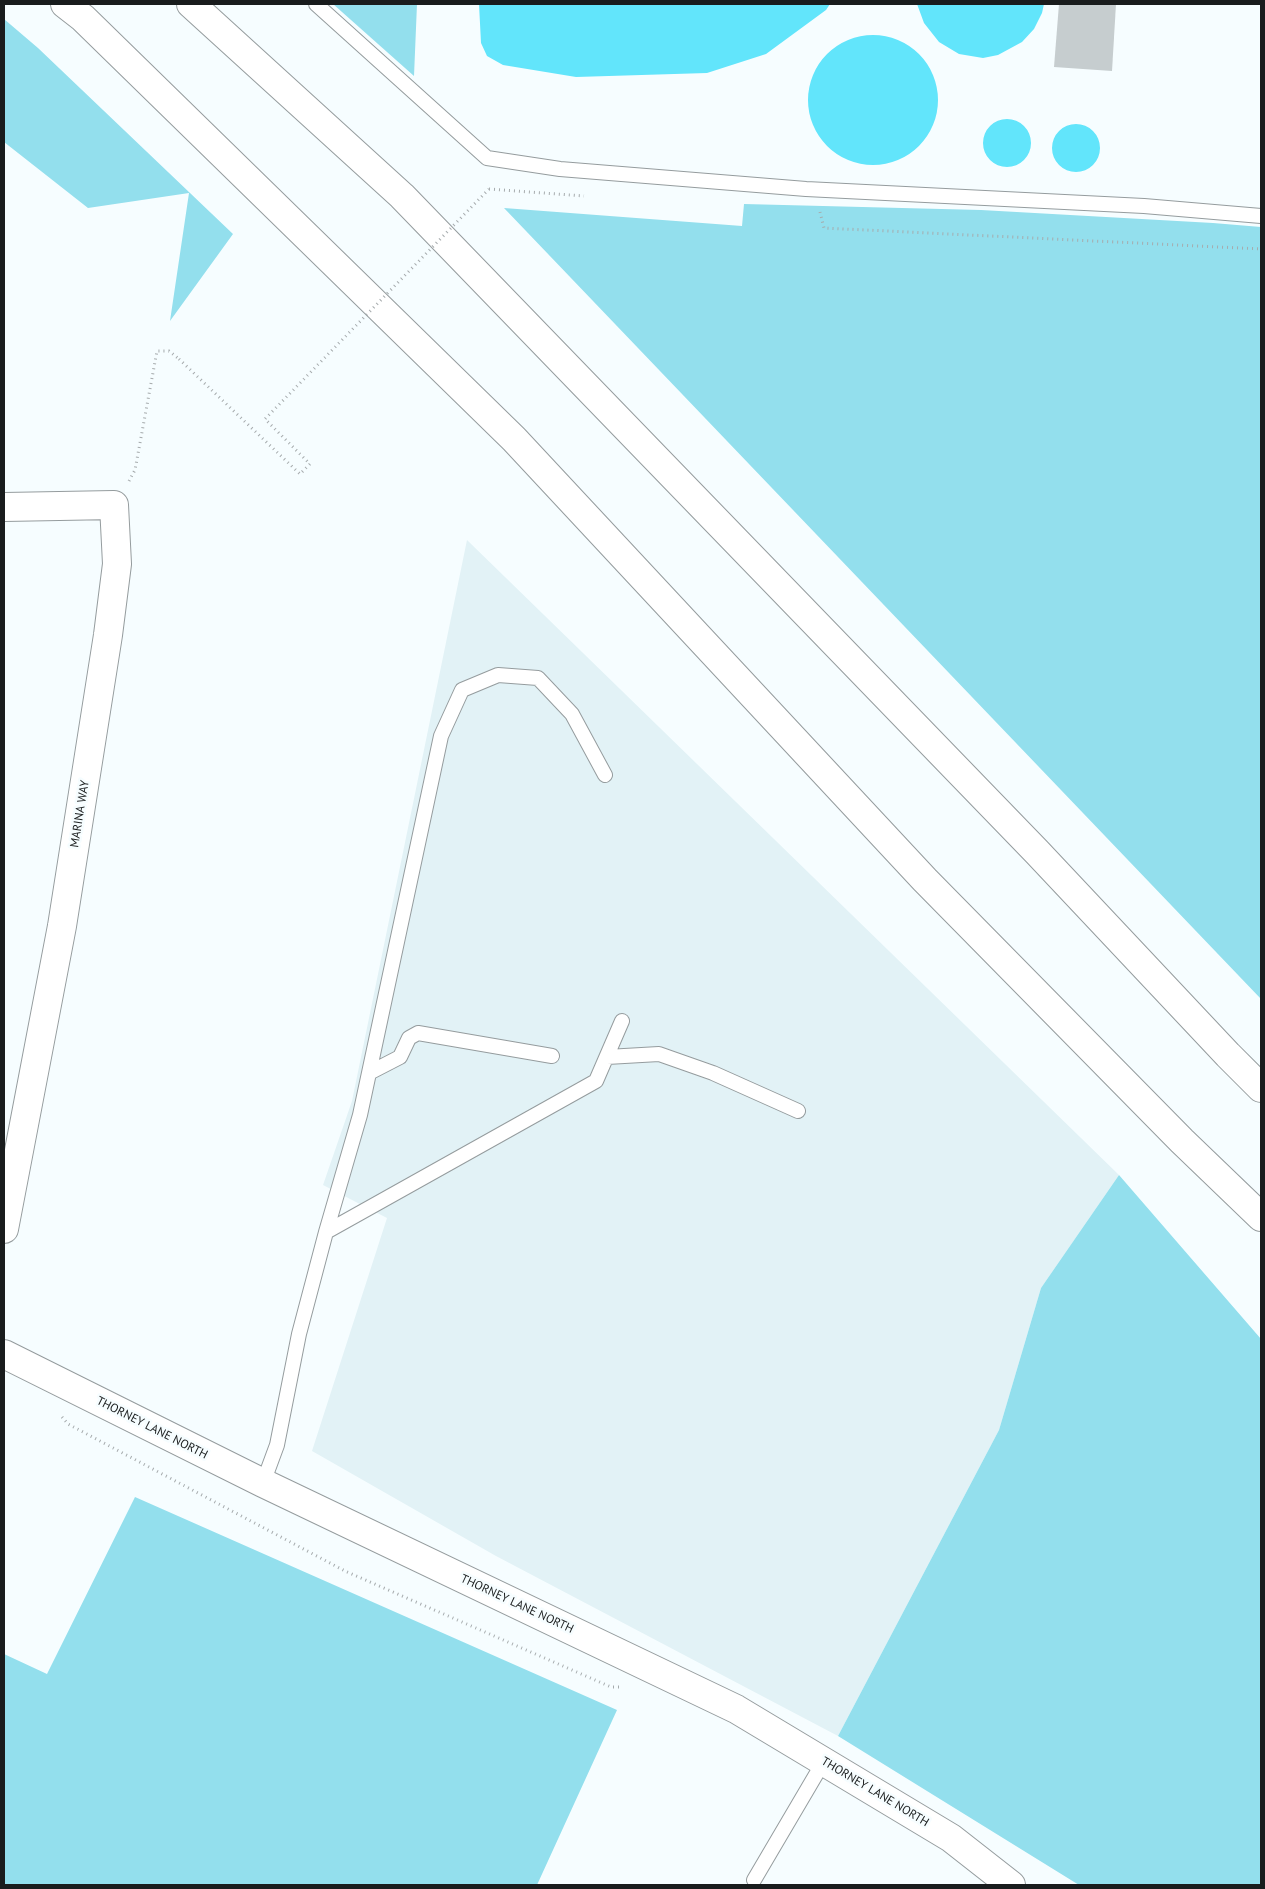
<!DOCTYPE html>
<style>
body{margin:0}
#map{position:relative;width:1265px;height:1889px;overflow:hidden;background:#f6fdff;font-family:"PT Sans",sans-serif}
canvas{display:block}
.frame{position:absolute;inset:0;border:5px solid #191c1d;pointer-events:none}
</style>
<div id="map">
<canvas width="1265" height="1889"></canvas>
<div class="frame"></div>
</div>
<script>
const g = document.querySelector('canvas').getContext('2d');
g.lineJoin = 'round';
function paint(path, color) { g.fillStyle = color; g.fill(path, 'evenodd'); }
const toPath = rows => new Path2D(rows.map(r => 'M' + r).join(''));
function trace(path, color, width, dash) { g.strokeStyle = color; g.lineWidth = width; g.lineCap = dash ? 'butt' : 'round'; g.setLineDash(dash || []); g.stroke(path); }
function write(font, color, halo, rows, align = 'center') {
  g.font = font + ' "PT Sans",sans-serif'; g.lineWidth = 5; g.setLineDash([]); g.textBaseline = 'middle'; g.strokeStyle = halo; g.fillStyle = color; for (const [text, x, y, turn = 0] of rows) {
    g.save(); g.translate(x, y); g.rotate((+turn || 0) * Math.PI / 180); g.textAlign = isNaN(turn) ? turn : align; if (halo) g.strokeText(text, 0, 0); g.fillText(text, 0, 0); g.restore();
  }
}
paint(toPath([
 [467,540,1119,1175,1041,1288,999,1430,838,1736,496,1556,312,1451,387,1218,323,1185,352,1101]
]), '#e2f2f6');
paint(toPath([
 [333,4,417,4,414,76],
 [4,19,38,48,233,234,170,321,189,193,88,208,4,142],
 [744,204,981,210,1213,223,1261,227,1261,999,504,208,742,226],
 [1119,1175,1261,1339,1261,1885,1079,1885,838,1736,999,1430,1041,1288],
 [135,1497,617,1710,537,1885,4,1885,4,1654,47,1674]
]), '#93dfed');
paint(toPath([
 [479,4,830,4,826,10,766,54,707,73,576,77,503,65,487,56,481,43],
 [917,4,1044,4,1042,13,1034,29,1022,42,998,55,983,58,959,54,939,42,924,23],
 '808 100a65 65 0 1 1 130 0a65 65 0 1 1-130 0Z',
 '983 143a24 24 0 1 1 48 0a24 24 0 1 1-48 0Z',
 '1052 148a24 24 0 1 1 48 0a24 24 0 1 1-48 0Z'
]), '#62e5fb');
paint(toPath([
 [1059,4,1116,4,1112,71,1054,67]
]), '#c6cdcf');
const service = toPath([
 [316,4,487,158,560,169,806,189,1144,206,1261,216],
 [607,1057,659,1054,713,1073,798,1111],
 [369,1073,400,1057,409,1038,418,1033,552,1056],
 [326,1232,360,1115,441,736,462,690,498,675,538,678,572,714,605,775],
 [263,1483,277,1445,299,1334,326,1232,596,1081,622,1021],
 [754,1880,824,1761]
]);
const minor = toPath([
 [4,507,114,505,117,564,108,635,62,926,4,1229],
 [4,1354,263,1483,736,1709,951,1838,1011,1885]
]);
const motorway = toPath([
 [65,4,83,18,514,439,925,880,1182,1141,1261,1217],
 [191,4,402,196,1037,852,1228,1055,1261,1088]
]);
trace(service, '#959c9e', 16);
trace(minor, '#959c9e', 30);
trace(motorway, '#959c9e', 30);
trace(toPath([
 [489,189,584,196],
 [820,212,824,228,1261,249],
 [129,481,135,470,157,351,169,351,179,359],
 [62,1417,68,1424,345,1571,611,1687,619,1687]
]), '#a6abad', 3, [1, 4]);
trace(service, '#fff', 14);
trace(minor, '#fff', 28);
trace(motorway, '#fff', 28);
trace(toPath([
 [179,359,300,474,310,464,265,419,489,189]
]), '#a6abad', 3, [1, 4]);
write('12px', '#191c1d', '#f6fdff', [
 ["MARINA WAY",80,814,-81],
 ["THORNEY LANE NORTH",152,1428,27],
 ["THORNEY LANE NORTH",517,1604,25],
 ["THORNEY LANE NORTH",875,1792,31]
]);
</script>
